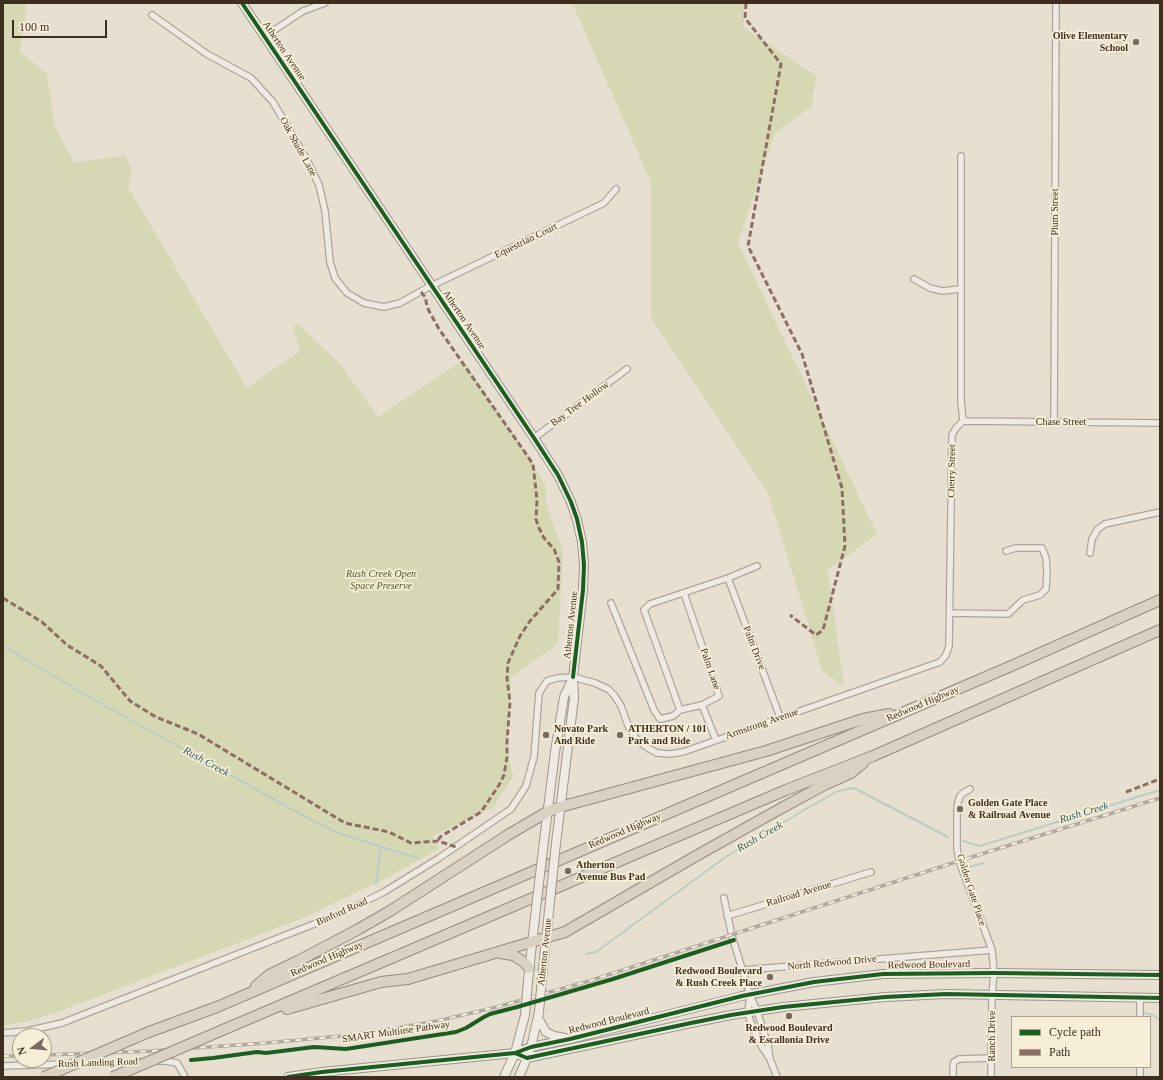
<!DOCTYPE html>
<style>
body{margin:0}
#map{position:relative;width:1163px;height:1080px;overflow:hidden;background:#e7e0d1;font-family:"Times New Roman",serif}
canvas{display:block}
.frame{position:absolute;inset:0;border:4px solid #3d2e20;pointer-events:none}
.legend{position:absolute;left:1011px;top:1016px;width:140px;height:52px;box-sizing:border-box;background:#f7eed8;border:1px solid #ada18e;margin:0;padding:5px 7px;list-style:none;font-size:12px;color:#3d2e20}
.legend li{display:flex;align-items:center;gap:8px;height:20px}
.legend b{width:20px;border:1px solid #ada18e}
.north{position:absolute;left:12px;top:1028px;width:40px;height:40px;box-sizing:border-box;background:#f7eed8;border:1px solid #ada18e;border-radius:50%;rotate:254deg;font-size:11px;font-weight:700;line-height:16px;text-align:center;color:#3d2e20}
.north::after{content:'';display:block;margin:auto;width:14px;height:18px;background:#786c5e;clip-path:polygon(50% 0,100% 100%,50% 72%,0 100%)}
.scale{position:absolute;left:12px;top:20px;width:95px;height:18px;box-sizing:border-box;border:2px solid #3d2e20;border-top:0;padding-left:5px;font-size:12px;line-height:14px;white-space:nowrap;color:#3d2e20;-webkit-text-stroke:3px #f7eed8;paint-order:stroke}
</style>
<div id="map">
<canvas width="1163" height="1080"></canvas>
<div class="frame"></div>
<ul class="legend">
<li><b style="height:5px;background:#1b5e20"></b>Cycle path</li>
<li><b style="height:5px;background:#8d6e63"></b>Path</li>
</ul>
<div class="north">N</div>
<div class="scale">100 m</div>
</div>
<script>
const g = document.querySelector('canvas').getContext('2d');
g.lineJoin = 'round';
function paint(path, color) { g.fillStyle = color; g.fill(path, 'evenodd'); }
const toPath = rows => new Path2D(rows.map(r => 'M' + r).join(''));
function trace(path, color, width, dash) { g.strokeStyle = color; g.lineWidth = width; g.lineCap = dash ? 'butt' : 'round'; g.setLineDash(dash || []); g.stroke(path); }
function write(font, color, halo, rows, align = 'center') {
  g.font = font + ' "Times New Roman",serif'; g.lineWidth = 3.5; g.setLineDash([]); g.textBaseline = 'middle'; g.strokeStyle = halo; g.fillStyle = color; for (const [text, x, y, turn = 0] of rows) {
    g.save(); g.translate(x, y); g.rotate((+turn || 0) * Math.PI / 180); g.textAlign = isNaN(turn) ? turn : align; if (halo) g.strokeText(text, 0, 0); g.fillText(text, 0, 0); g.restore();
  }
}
paint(toPath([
 [3,3,27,3,20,52,47,74,55,127,74,162,125,156,132,169,128,187,247,388,300,351,293,327,298,324,339,363,378,417,463,360,529,457,546,487,546,504,563,551,558,644,511,677,507,746,513,776,494,807,433,836,439,849,387,878,303,918,57,1012,28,1021,3,1026],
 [572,3,745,3,744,28,816,76,812,106,775,133,738,243,877,534,828,570,844,687,822,670,768,493,651,318,651,182],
 [1115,38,1123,38,1123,54,1115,55]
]), '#d6d7b3');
trace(toPath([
 [3,646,84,694,179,747,319,824,344,835,418,858],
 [963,841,980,846,1160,790],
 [968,867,984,863],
 [376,884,381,847],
 [586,954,596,952,727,856,804,810,838,791,854,788,948,837],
 [1145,1013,1153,1015,1160,1020]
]), '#bcccc2', 2);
const street = toPath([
 [152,15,207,54,251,78,273,102,307,160,319,185,325,211,330,262,335,278,347,293,364,303,384,307,400,303,427,288,604,203,616,189],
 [264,37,303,11,325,3],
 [914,279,930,288,942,291,960,289],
 [963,421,1160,423],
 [1054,422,1056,3],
 [534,438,627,369],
 [1090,553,1092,539,1098,529,1105,524,1160,512],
 [728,578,780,717],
 [684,593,719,696,702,705,680,710,644,610,650,604,728,578,757,566],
 [611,603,654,710,660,719,673,716,680,710],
 [950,613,1008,614,1023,600,1040,595,1046,589,1047,573,1046,558,1042,548,1016,548,1006,551],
 [702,705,716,740],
 [970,789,963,793,960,796,958,802,957,809,957,848,959,861,992,950,994,973,992,995,991,1077],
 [724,898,732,936,750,995,757,1011,768,1045,770,1059],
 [727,916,871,872],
 [743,970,992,950],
 [750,996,748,1012,750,1021,762,1047,770,1059,777,1077],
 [1140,1017,1140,998],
 [3,1033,27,1031,62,1023,337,915,384,892,439,858,511,809,526,786,534,757,539,693,547,681,557,678,573,677,595,683,608,689,614,695,621,706,629,728,638,741,648,748,657,753,670,754,683,752,940,662,946,655,949,646,952,435,956,428,963,421,961,401,961,156],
 [155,1061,165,1061,177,1063,185,1077],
 [82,1064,143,1062],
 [3,1066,67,1064],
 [953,1077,953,1067,954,1062,959,1059,992,1058],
 [1140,1077,1140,1067]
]);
const secondary = toPath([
 [242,3,534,438,558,475,571,502,577,520,582,542,584,565,583,590,573,677,574,698,556,843],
 [543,849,555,752,564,697,572,680],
 [542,978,549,911],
 [528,981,535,917],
 [538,1018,546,1032,554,1036,565,1038],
 [515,1053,527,1058,691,1023,731,1015,783,1007,885,997,946,994,1160,998],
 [288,1077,322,1072,515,1053,531,1047,570,1039,742,996,814,982,883,974,994,973,1160,975],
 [504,1077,515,1053,525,1015],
 [519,1077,527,1058,531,1047,539,1012]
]);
const highway = toPath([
 [500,953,513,955,524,962,529,968],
 [256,986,269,975,298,961,357,930,390,911,508,835,547,812,560,807,766,751,863,719,889,714],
 [287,1009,381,982,408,979,565,932,696,856,778,810,824,785,851,773,863,763],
 [225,1029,786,790,873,756,1160,630],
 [149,1032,217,1007,1009,667,1160,600]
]);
trace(street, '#ada599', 8);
trace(secondary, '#9c958a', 10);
trace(highway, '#928b80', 12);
trace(street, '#efebe3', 5.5);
trace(secondary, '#efebe3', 8);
trace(highway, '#dad1c2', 10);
const rail = toPath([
 [44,1055,151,1051,266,1043,341,1036,396,1028,437,1021,497,1007,589,981,959,861,1160,798],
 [3,1056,20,1056]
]);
trace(rail, '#afaaa2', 3.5);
trace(rail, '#f7eed8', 2, [6]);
const secondaryBridge = toPath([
 [549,911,556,843],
 [535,917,543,849],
 [539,1012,542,978],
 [525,1015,528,981]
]);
const highwayBridge = toPath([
 [44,1077,149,1032],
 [113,1077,225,1029]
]);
trace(secondaryBridge, '#9c958a', 10, []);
trace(highwayBridge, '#928b80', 12, []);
trace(secondaryBridge, '#efebe3', 8);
trace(highwayBridge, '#dad1c2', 10);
trace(toPath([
 [746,3,745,18,781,64,748,246,802,354,842,488,845,546,823,630,816,635,790,615],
 [421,292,426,298,426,302,429,311,439,329,533,464,537,500,536,519,538,526,544,538,554,549,559,562,558,589,530,621,520,636,508,663,507,678,510,702,507,742,507,757,504,775,499,785,481,812,440,837,438,841],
 [3,598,42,622,67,645,101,666,130,701,156,717,198,734,345,823,389,832,411,843,438,841,456,847],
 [1126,792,1160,779]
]), '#8d6e63', 3, [6, 3]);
trace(toPath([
 [242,3,534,438,558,475,571,502,577,519,582,542,584,565,583,590,573,677],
 [515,1053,527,1058,691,1023,731,1015,783,1007,885,997,946,994,1160,998],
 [191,1060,213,1058,257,1052,266,1053,314,1047,346,1049,456,1032,466,1028,484,1017,490,1014,517,1007,613,979,734,940],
 [288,1077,322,1072,515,1053,531,1047,570,1039,742,996,814,982,883,974,994,973,1160,975]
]), '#1b5e20', 4);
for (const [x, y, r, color] of [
 [1136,42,4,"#786c5e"],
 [546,735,4,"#786c5e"],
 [620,735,4,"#786c5e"],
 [960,809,4,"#786c5e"],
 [568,871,4,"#786c5e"],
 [770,977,4,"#786c5e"],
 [789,1016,4,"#786c5e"]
]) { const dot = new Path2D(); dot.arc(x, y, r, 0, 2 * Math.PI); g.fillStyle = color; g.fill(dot); trace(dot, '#f7eed8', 1.5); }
write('bold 10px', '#3d2e20', '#f7eed8', [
 ["Olive Elementary",1128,36,"right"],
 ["School",1128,48,"right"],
 ["Novato Park",554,729],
 ["And Ride",554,741],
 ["ATHERTON / 101",628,729],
 ["Park and Ride",628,741],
 ["Golden Gate Place",968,803],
 ["& Railroad Avenue",968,815],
 ["Atherton",576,865],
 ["Avenue Bus Pad",576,877],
 ["Redwood Boulevard",762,971,"right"],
 ["& Rush Creek Place",762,983,"right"],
 ["Redwood Boulevard",789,1028,"center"],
 ["& Escallonia Drive",789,1040,"center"]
], 'left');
write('10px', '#3d2e20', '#f7eed8', [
 ["Atherton Avenue",284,51,56],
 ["Oak Shade Lane",298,147,61],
 ["Plum Street",1055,212,-90],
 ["Equestrian Court",526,241,-26],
 ["Atherton Avenue",464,320,56],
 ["Bay Tree Hollow",580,404,-36],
 ["Chase Street",1061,422],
 ["Cherry Street",952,471,-89],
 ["Atherton Avenue",571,625,-84],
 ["Palm Drive",754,648,69],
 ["Palm Lane",710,669,71],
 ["Redwood Highway",923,704,-23],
 ["Armstrong Avenue",762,724,-19],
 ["Redwood Highway",625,831,-23],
 ["Golden Gate Place",971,890,72],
 ["Railroad Avenue",799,894,-17],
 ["Binford Road",342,912,-24],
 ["Atherton Avenue",545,952,-84],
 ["Redwood Highway",327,959,-23],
 ["North Redwood Drive",832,963,-5],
 ["Redwood Boulevard",929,965,-1],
 ["Redwood Boulevard",609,1021,-14],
 ["SMART Multiuse Pathway",396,1032,-8],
 ["Ranch Drive",992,1036,-90],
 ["Rush Landing Road",98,1063,-2]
]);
write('italic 10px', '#4d5a26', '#f7eed8', [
 ["Rush Creek Open",381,574],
 ["Space Preserve",381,586]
]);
write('italic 11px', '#2f5d5a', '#f7eed8', [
 ["Rush Creek",206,762,29],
 ["Rush Creek",1084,813,-17],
 ["Rush Creek",760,837,-30]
]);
</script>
